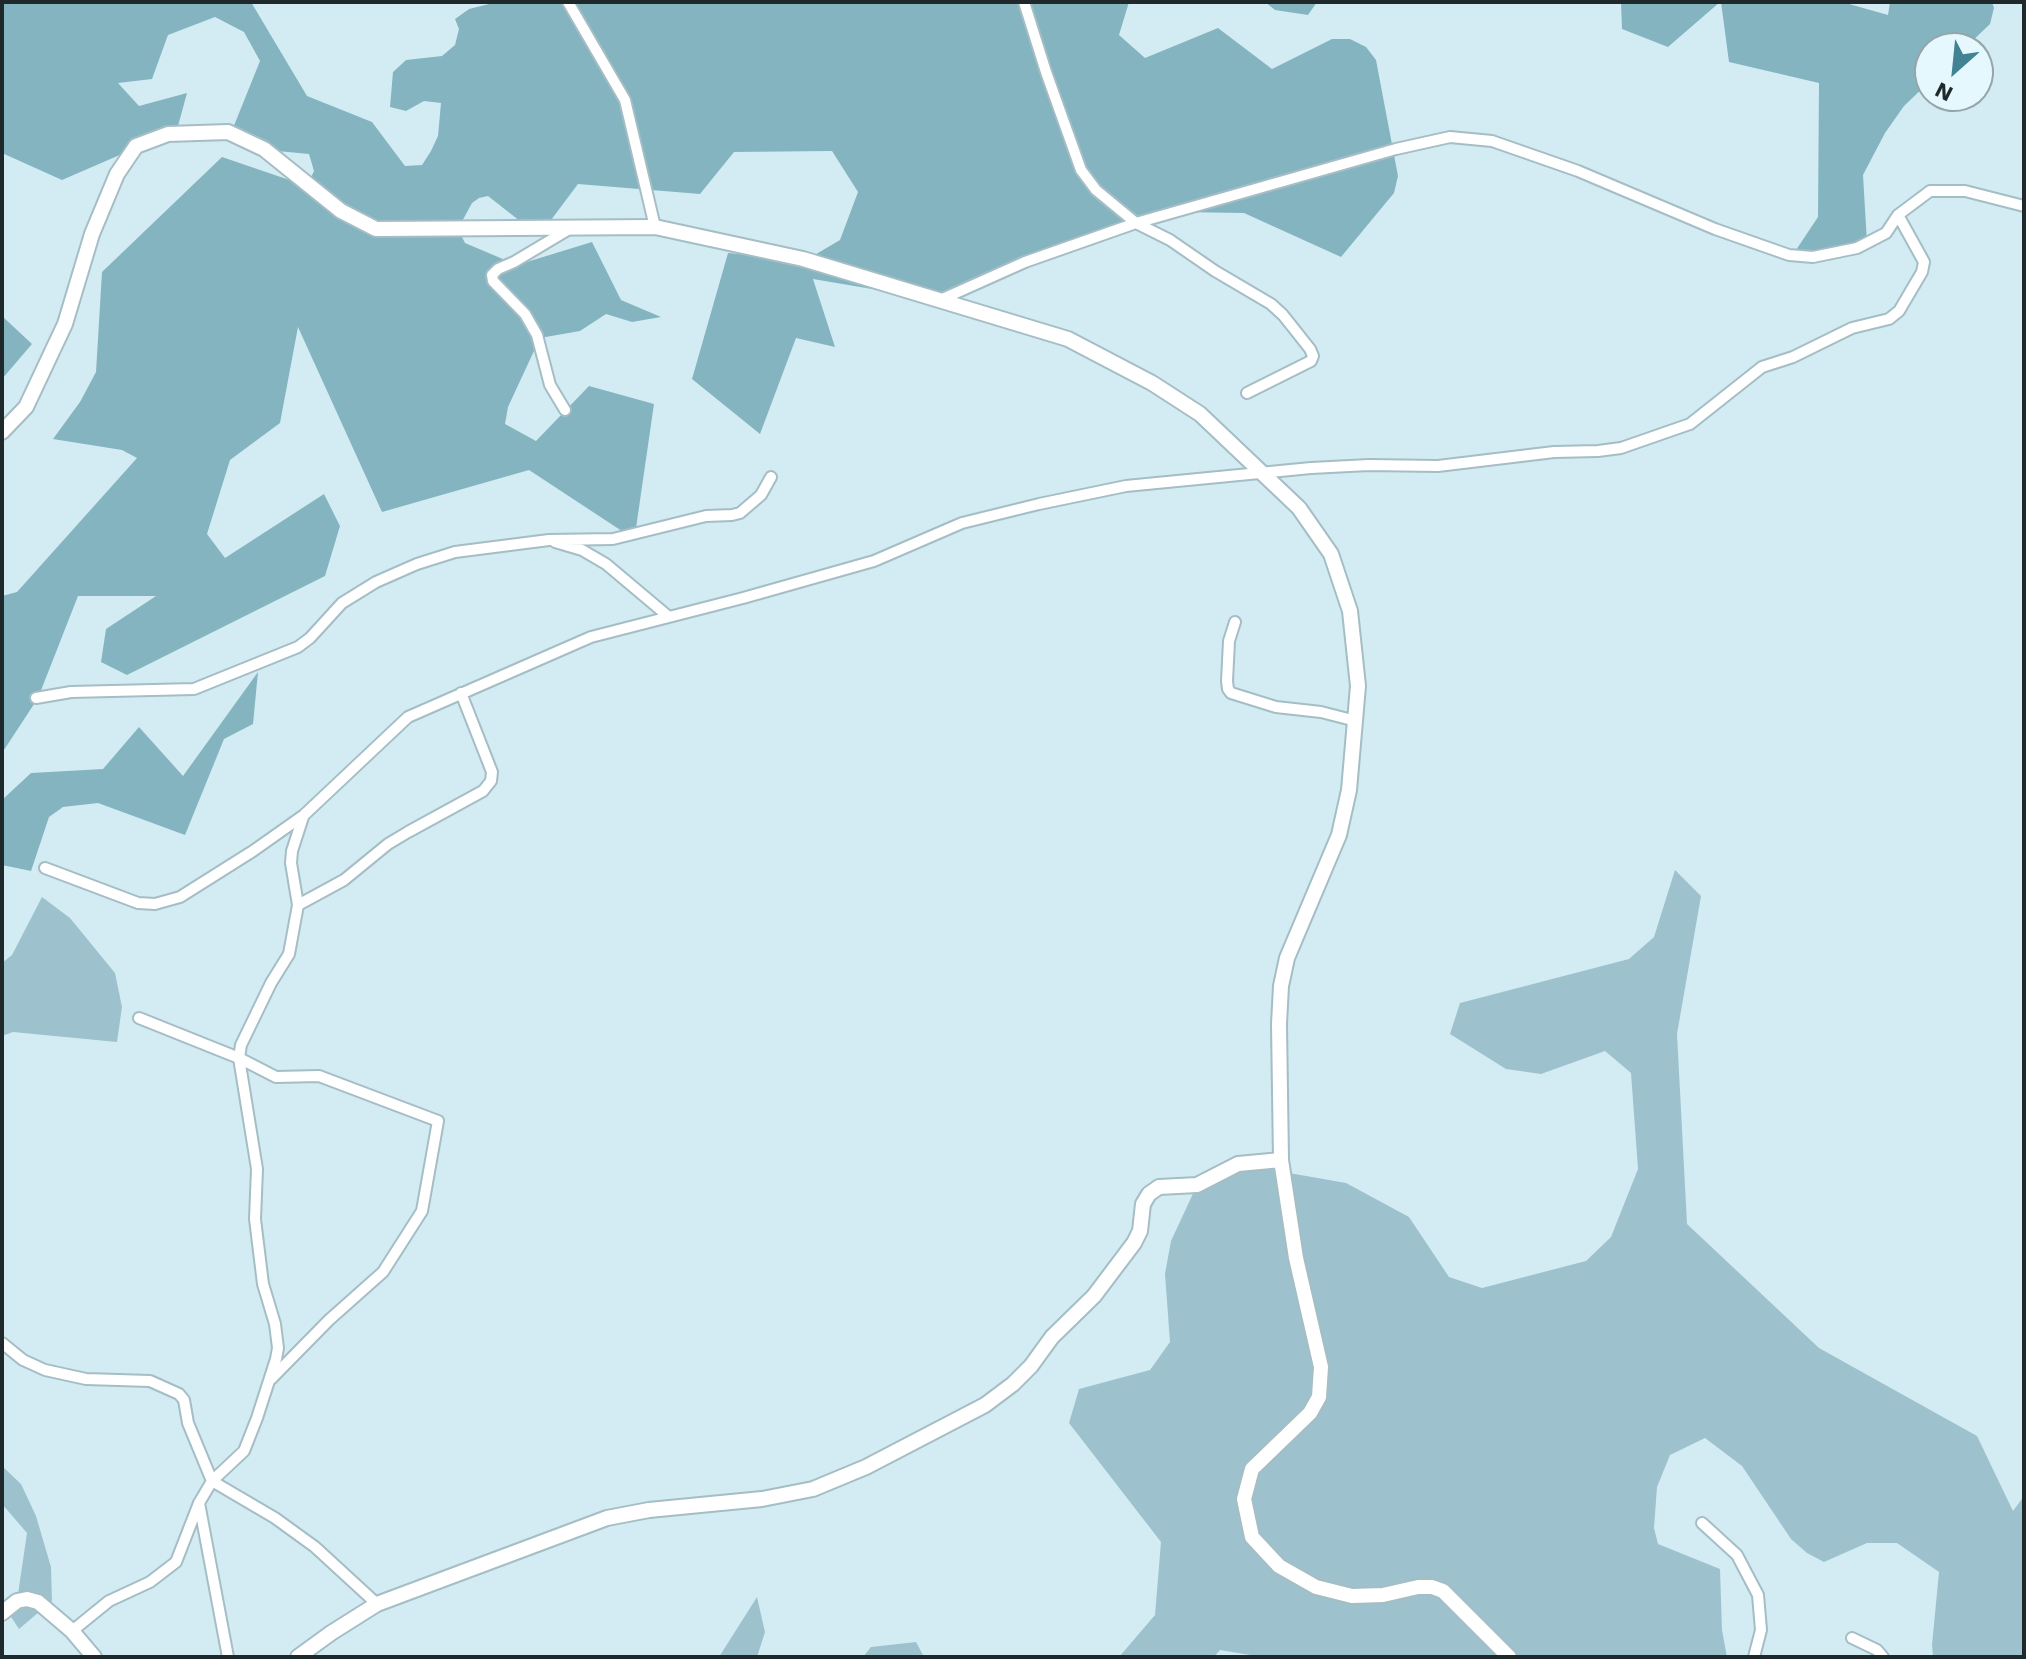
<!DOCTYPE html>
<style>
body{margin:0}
#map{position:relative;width:2026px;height:1659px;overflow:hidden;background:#d3ecf3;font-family:"Work Sans",sans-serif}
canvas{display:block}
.frame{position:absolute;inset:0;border:4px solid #1f292b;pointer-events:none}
.north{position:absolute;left:1914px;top:32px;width:80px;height:80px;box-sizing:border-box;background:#e5f8fe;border:2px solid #96a5aa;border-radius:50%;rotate:207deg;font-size:22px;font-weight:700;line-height:32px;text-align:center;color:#1f292b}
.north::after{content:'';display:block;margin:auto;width:28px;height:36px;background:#418394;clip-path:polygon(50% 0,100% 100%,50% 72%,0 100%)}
</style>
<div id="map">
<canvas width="2026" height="1659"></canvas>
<div class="frame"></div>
<div class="north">N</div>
</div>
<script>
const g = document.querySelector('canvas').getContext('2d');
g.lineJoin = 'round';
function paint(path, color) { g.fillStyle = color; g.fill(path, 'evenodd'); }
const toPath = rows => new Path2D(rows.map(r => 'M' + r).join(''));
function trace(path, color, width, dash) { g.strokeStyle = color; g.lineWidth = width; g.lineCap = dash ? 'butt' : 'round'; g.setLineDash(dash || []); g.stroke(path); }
paint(toPath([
 [1675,870,1701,896,1677,1034,1687,1224,1819,1348,1977,1436,2013,1511,2024,1496,2024,1657,1933,1657,1932,1645,1939,1572,1897,1543,1867,1543,1824,1562,1807,1553,1791,1539,1742,1466,1705,1438,1670,1455,1657,1487,1654,1528,1658,1544,1720,1569,1722,1630,1727,1657,1262,1657,1220,1650,1214,1657,1119,1657,1155,1615,1161,1542,1069,1423,1079,1389,1150,1370,1170,1342,1165,1274,1171,1241,1197,1185,1238,1164,1346,1183,1409,1217,1449,1277,1482,1288,1586,1261,1611,1237,1638,1169,1631,1073,1605,1051,1541,1074,1506,1069,1450,1034,1460,1003,1629,959,1654,937],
 [42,897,70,918,115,973,122,1007,117,1042,13,1032,2,1036,2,963,12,955],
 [2,1466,21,1484,36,1516,51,1567,52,1601,19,1629,6,1609,17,1601,27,1533,2,1504],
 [757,1597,765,1632,757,1657,719,1657],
 [916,1642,924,1657,863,1657,871,1647]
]), '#9dc2cd');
paint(toPath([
 [2,2,251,2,307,96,372,122,405,166,422,165,431,151,438,136,441,103,424,101,406,111,390,107,393,72,406,60,442,56,455,45,459,29,455,19,469,9,497,2,1129,2,1119,35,1145,58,1218,28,1272,69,1332,39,1350,39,1366,47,1376,60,1398,176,1394,193,1341,257,1244,213,1180,212,1028,263,943,301,813,279,835,347,796,338,760,434,692,379,728,253,806,260,840,240,858,192,832,151,734,152,700,194,578,184,539,236,488,196,479,198,472,203,458,229,465,243,517,265,592,242,621,300,661,317,632,322,606,314,580,331,540,338,508,407,505,424,536,441,589,386,654,404,636,528,631,537,529,470,382,512,298,327,280,423,230,460,207,534,225,558,324,494,340,526,325,576,127,675,101,662,106,629,156,596,78,596,38,698,2,753,2,596,17,592,137,458,122,450,53,439,80,402,96,372,102,272,222,157,307,186,314,171,309,154,267,150,231,133,260,61,244,32,215,17,168,35,152,79,118,83,139,106,187,93,178,126,168,134,62,180,2,153],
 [1265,2,1317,2,1308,15,1275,10],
 [1621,2,1720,2,1668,47,1622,29],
 [1721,2,1842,2,1888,15,1890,2,1992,2,1994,8,1990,24,1965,48,1930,48,1930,81,1904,106,1885,133,1863,175,1867,243,1792,256,1818,217,1819,83,1729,62],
 [2,316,32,344,2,379],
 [258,672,253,724,224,739,185,835,98,803,63,807,49,817,31,871,2,865,2,800,31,773,103,769,139,727,183,776]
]), '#85b4c1');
const street = toPath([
 [568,2,625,100,655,227],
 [1024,2,1046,72,1081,170,1096,190,1136,223,1170,240,1215,271,1271,304,1283,315,1310,349,1313,356,1311,361,1247,393],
 [940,300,1025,262,1136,223,1396,149,1450,137,1492,141,1578,171,1715,229,1789,255,1813,257,1857,248,1886,233,1898,215,1930,191,1965,191,2024,206],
 [565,410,550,385,537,335,525,314,493,281,492,275,498,269,514,262,571,228],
 [555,542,582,550,606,564,669,617],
 [1235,622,1229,641,1227,681,1228,689,1231,693,1276,707,1321,712,1356,721],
 [36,698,71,692,194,689,298,647,310,638,342,603,376,582,417,564,455,552,549,540,613,539,706,516,732,515,740,513,761,495,771,477],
 [45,868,138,903,155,904,180,897,253,851,304,815,408,717,591,637,743,598,874,561,962,523,1039,504,1126,486,1311,468,1369,465,1438,466,1554,452,1598,451,1621,448,1690,424,1762,367,1793,357,1852,328,1889,319,1899,311,1922,272,1924,262,1898,215],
 [298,905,344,880,388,844,408,832,483,791,491,781,492,772,461,693],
 [139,1018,239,1058,276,1077,319,1076,438,1121,422,1211,383,1272,329,1320,271,1379],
 [2,1343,23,1360,45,1370,86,1379,150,1381,179,1394,184,1400,188,1423,212,1481,275,1518,315,1547,377,1604],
 [199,1503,228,1657],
 [1702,1523,1737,1555,1758,1595,1761,1630,1754,1657],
 [72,1631,109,1601,150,1582,176,1562,199,1503,212,1481,244,1451,257,1418,276,1359,278,1348,275,1324,263,1284,255,1219,257,1169,239,1058,241,1045,271,983,289,954,298,905,291,863,292,851,303,817],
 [1852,1638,1877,1650,1883,1657]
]);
const secondary = toPath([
 [2,432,26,407,65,324,92,234,117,174,136,146,168,134,228,132,264,149,341,211,376,229,655,227,803,259,1068,339,1152,383,1200,414,1299,508,1331,554,1350,611,1358,686,1349,790,1339,835,1287,958,1281,986,1279,1024,1281,1160,1296,1258,1321,1367,1319,1397,1310,1413,1252,1469,1244,1499,1252,1537,1279,1566,1316,1587,1352,1596,1383,1595,1418,1587,1432,1587,1443,1591,1509,1657],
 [2,1613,17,1601,27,1599,38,1602,72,1631,94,1657],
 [298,1657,331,1633,377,1604,607,1518,649,1510,762,1499,813,1489,866,1467,985,1405,1013,1384,1031,1366,1052,1337,1094,1296,1134,1243,1140,1231,1143,1204,1149,1194,1159,1187,1197,1185,1238,1164,1281,1160]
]);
trace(street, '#a5bdc4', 14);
trace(secondary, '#a5bdc4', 18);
trace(street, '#fff', 10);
trace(secondary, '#fff', 14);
</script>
